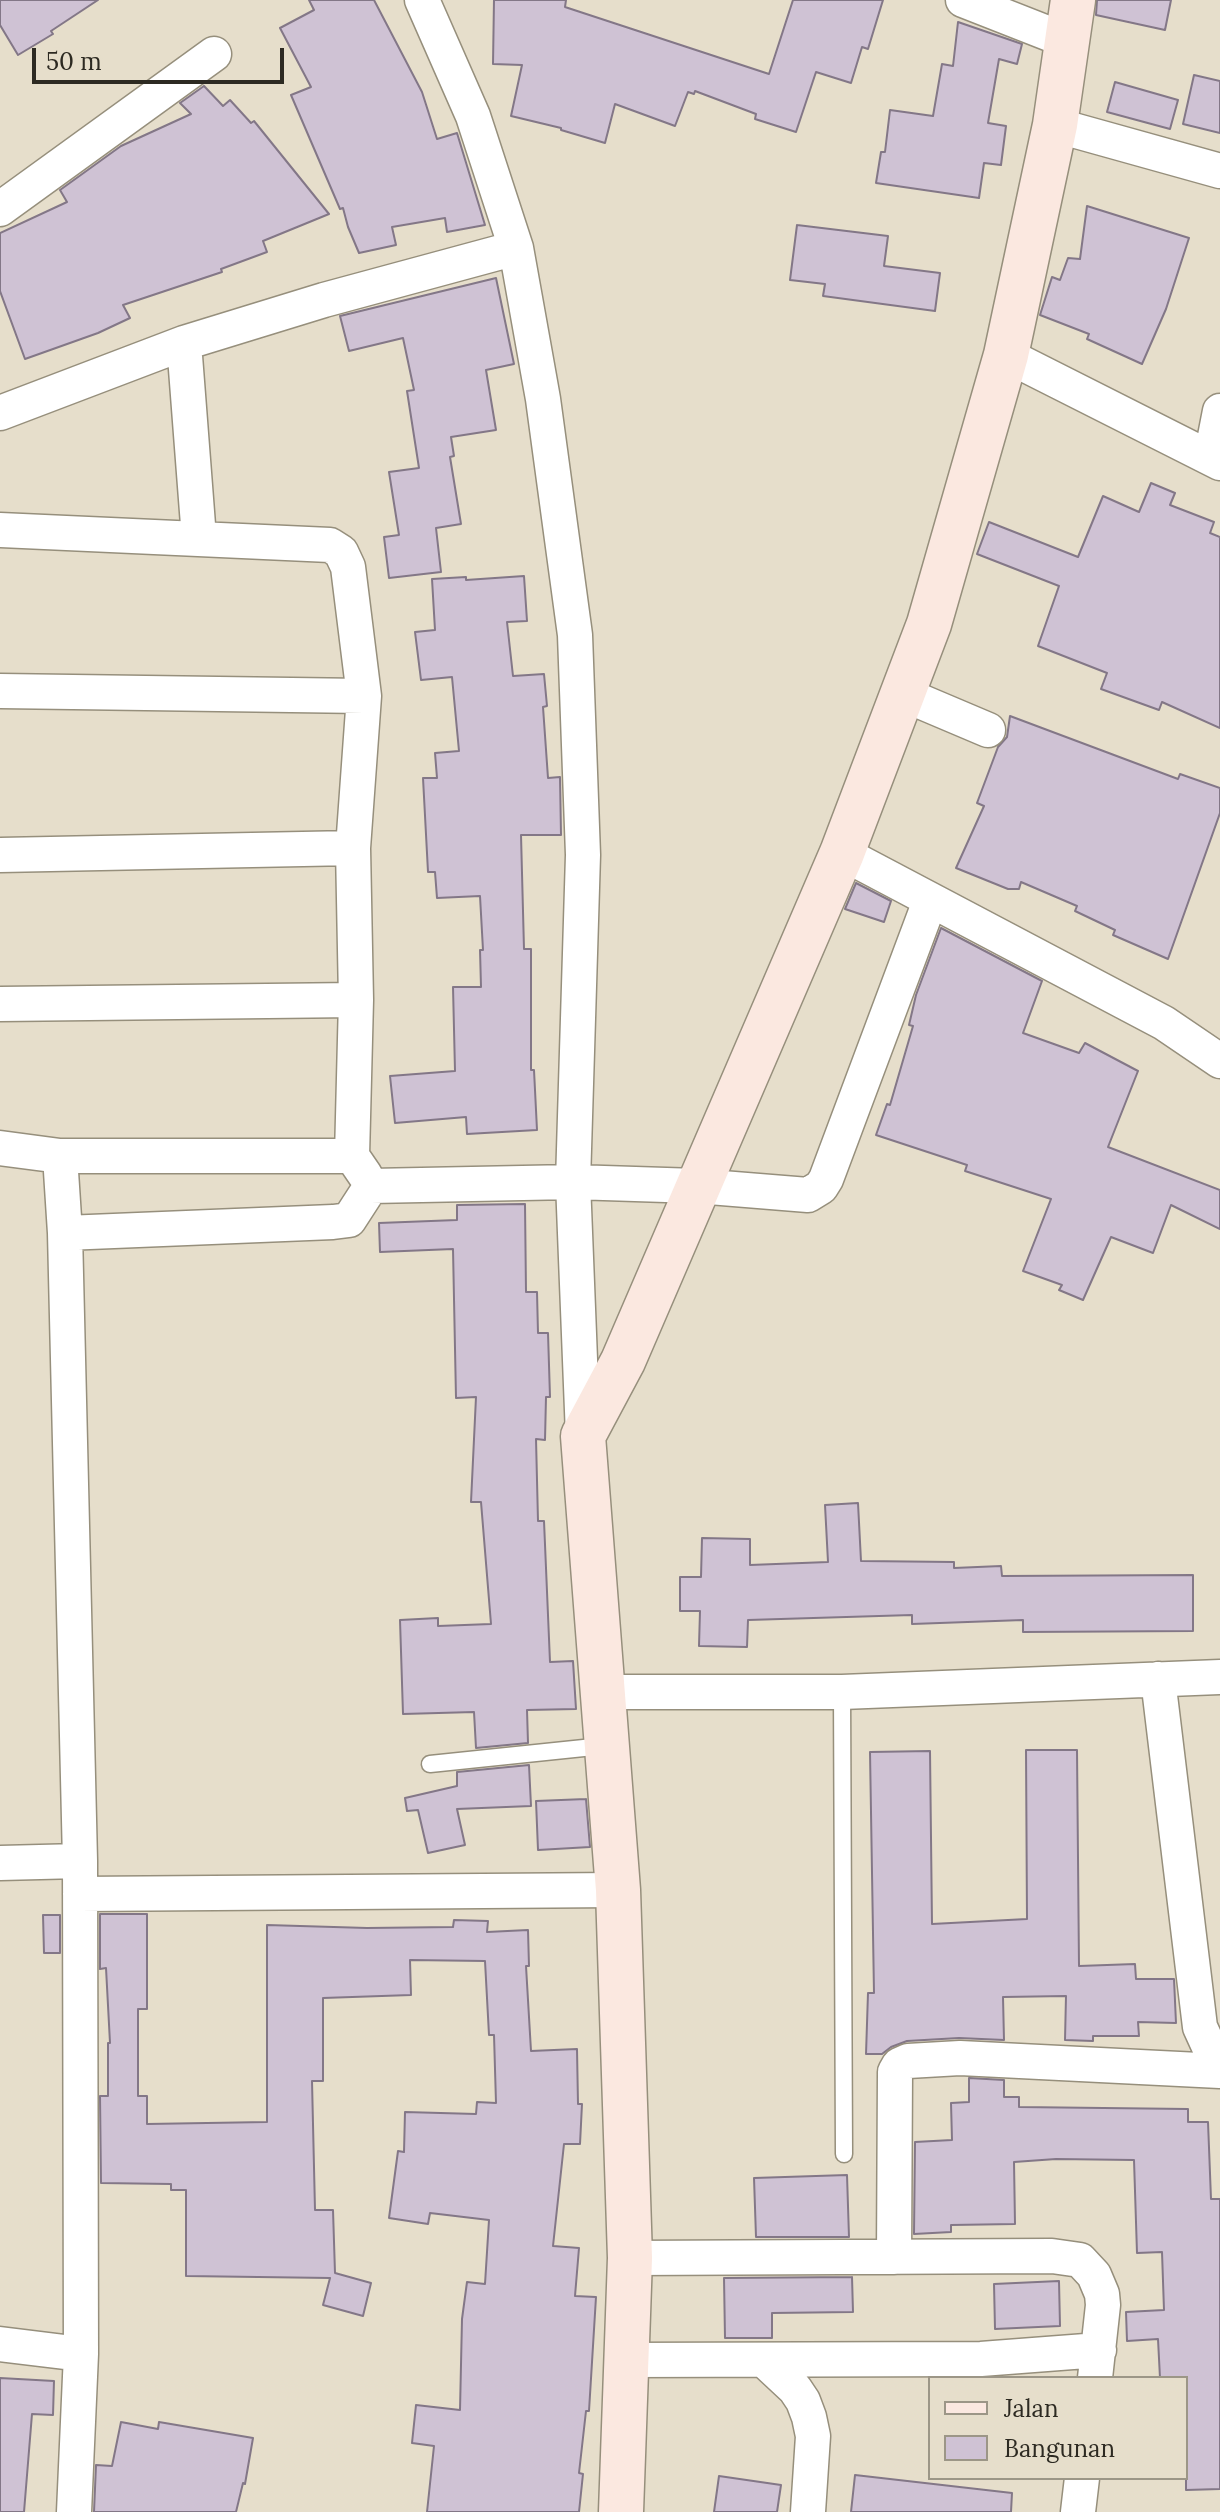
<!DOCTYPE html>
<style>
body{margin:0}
#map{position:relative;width:1220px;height:2512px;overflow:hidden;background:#e6decb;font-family:Lora,serif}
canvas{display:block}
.legend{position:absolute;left:928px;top:2376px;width:260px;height:104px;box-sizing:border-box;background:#e6decb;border:2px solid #9c9687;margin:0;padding:10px 14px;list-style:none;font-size:24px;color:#2d2a22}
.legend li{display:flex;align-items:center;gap:16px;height:40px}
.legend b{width:40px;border:2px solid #9c9687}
.scale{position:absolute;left:32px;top:48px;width:252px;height:36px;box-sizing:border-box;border:4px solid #2d2a22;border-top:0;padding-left:10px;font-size:24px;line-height:28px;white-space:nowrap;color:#2d2a22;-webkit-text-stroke:6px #e6decb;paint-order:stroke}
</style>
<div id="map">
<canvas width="1220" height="2512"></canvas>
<ul class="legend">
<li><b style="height:10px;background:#fbe8e0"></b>Jalan</li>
<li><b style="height:22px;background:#cfc2d4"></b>Bangunan</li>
</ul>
<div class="scale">50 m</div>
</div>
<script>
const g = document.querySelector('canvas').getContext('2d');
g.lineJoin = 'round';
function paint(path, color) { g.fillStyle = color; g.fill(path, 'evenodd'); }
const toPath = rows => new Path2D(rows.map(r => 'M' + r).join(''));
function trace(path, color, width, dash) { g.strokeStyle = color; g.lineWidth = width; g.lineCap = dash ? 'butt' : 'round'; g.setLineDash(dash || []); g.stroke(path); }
const building = toPath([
 [0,0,98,0,51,31,53,34,18,55,0,25,0,0],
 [309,0,374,0,422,92,437,139,457,133,485,225,447,232,445,218,392,227,396,245,359,253,348,227,343,208,340,209,291,95,311,87,280,28,314,10,309,0],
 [494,0,566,0,565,7,769,74,793,0,883,0,868,49,862,47,851,83,816,72,796,132,755,119,756,114,695,91,694,94,688,92,675,126,615,104,605,143,561,130,561,128,511,116,522,65,493,64,494,0],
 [1097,0,1171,0,1165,30,1096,15,1097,0],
 [958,22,1022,44,1017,64,999,59,988,123,1006,126,1001,165,984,163,979,198,876,183,881,152,885,152,890,110,933,116,942,64,953,66,958,22],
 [1194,75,1220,81,1220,133,1183,124,1194,75],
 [1115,82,1178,100,1170,129,1107,112,1115,82],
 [204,86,223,106,230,100,251,123,254,121,329,214,263,241,267,252,221,269,222,272,123,305,130,318,98,333,25,359,0,291,0,233,67,202,60,190,121,146,191,114,180,103,204,86],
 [1087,206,1189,238,1166,309,1142,364,1087,339,1089,334,1040,315,1052,277,1060,280,1068,258,1080,259,1087,206],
 [797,225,888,236,884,266,940,273,935,311,823,296,825,284,790,280,797,225],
 [496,278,514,364,486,370,496,430,451,437,454,456,450,457,461,524,436,528,441,572,389,578,384,537,399,535,389,472,419,468,407,391,414,390,403,338,349,351,340,316,496,278],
 [1151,483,1175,493,1170,505,1214,522,1210,533,1220,537,1220,728,1162,702,1159,710,1101,689,1107,673,1038,646,1059,586,977,554,989,522,1078,557,1103,496,1139,512,1151,483],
 [524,576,527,621,507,622,513,676,544,674,547,706,543,707,548,778,560,777,561,835,521,835,524,949,531,949,531,1070,534,1070,537,1130,467,1134,466,1117,395,1123,390,1076,455,1071,453,987,481,987,480,950,483,950,480,896,437,898,435,872,428,872,423,778,437,778,435,753,459,751,452,677,421,680,415,632,435,630,432,579,466,577,466,580,524,576],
 [1010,716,1178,779,1180,774,1220,788,1220,813,1168,959,1113,935,1115,930,1075,911,1077,906,1021,882,1019,889,1008,889,956,868,984,806,977,803,998,747,1007,737,1010,716],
 [856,883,891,901,884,922,845,909,856,883],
 [941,928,1042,981,1023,1033,1079,1053,1085,1043,1138,1071,1108,1147,1220,1190,1220,1229,1171,1205,1153,1253,1111,1237,1083,1300,1059,1290,1062,1285,1023,1271,1051,1199,965,1171,967,1165,876,1135,887,1104,890,1105,913,1026,909,1025,916,995,941,928],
 [525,1204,526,1292,537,1292,538,1333,548,1333,550,1397,546,1397,545,1440,536,1439,538,1521,544,1521,550,1662,573,1661,576,1709,527,1710,528,1743,476,1748,474,1712,403,1714,400,1620,438,1618,438,1626,491,1624,481,1502,471,1502,476,1397,456,1398,453,1249,380,1252,379,1223,457,1220,457,1205,525,1204],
 [858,1503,861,1561,954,1562,954,1568,1001,1566,1002,1576,1193,1575,1193,1631,1023,1632,1023,1620,912,1624,912,1615,748,1620,747,1647,699,1646,700,1611,680,1611,680,1577,701,1577,702,1538,750,1539,750,1565,828,1562,825,1505,858,1503],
 [1026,1750,1077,1750,1079,1966,1135,1964,1136,1979,1174,1979,1176,2023,1138,2022,1139,2036,1093,2036,1093,2041,1065,2040,1066,1996,1003,1997,1004,2040,959,2038,907,2041,891,2047,882,2054,866,2054,868,1993,874,1993,870,1752,930,1751,932,1924,1027,1919,1026,1750],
 [529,1765,531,1806,457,1809,465,1845,428,1853,418,1810,407,1811,405,1798,457,1786,457,1772,529,1765],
 [586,1799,590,1847,538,1850,536,1801,586,1799],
 [100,1914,147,1914,147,2009,138,2009,138,2096,147,2096,147,2124,267,2122,267,1925,367,1928,453,1927,454,1920,488,1921,487,1932,528,1930,529,1966,526,1966,531,2051,577,2049,578,2104,582,2104,580,2144,564,2144,553,2246,579,2248,575,2296,596,2297,589,2411,586,2411,579,2473,583,2474,579,2512,427,2512,434,2446,412,2443,416,2405,460,2410,462,2319,467,2282,485,2284,489,2220,430,2213,428,2224,389,2218,398,2151,404,2152,405,2112,476,2114,477,2102,496,2103,494,2035,489,2035,485,1961,410,1960,411,1995,323,1998,323,2081,312,2081,315,2210,333,2210,335,2273,371,2283,363,2316,323,2305,330,2278,186,2276,186,2190,171,2190,171,2184,101,2183,100,2096,108,2096,108,2043,110,2043,106,1968,100,1969,100,1914],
 [43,1915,60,1915,60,1953,44,1953,43,1915],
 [969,2078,1004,2080,1004,2097,1019,2097,1019,2107,1188,2109,1188,2122,1208,2122,1211,2199,1220,2199,1220,2489,1186,2490,1186,2378,1160,2378,1158,2339,1127,2341,1126,2312,1164,2310,1162,2252,1137,2253,1134,2160,1056,2159,1014,2162,1015,2224,951,2225,951,2232,914,2234,915,2142,952,2140,951,2103,969,2102,969,2078],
 [847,2175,849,2237,756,2237,754,2178,847,2175],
 [852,2277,853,2312,772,2313,772,2338,725,2338,724,2278,852,2277],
 [1059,2281,1060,2326,995,2329,994,2284,1059,2281],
 [0,2378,54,2381,53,2415,32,2414,24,2512,0,2512,0,2378],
 [121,2422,158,2429,159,2422,253,2438,245,2484,243,2483,236,2512,94,2512,96,2465,112,2466,121,2422],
 [855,2475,1012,2493,1011,2512,851,2512,855,2475],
 [719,2476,781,2485,777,2512,714,2512,719,2476]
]);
paint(building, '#cfc2d4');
trace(building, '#837787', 2);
const lane = toPath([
 [842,1692,844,2154],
 [430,1764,603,1746]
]);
const street = toPath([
 [422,0,473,116,516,248,543,399,575,635,583,855,573,1182,583,1436],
 [963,0,1065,40],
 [1055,125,1220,171],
 [0,209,214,54],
 [184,343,199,538],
 [1006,355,1220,463],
 [0,413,184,343,324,300,516,248],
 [1211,457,1220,411],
 [0,530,330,545,341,552,348,567,364,696,353,848,356,1000,352,1156],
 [0,691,364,696],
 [903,694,988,730],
 [842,853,1164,1023,1220,1061],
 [0,855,353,848],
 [0,1004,356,1000],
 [0,1148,60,1156,352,1156,365,1175],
 [60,1156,65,1233,80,1861,81,2354,74,2512],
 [371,1186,573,1182,697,1186,808,1195,821,1187,826,1179,930,901],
 [65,1233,333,1222,349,1220,371,1186],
 [1158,1679,1200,2027,1220,2071],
 [603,1692,842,1692,1220,1677],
 [0,1863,80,1861],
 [80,1894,618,1890],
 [894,2257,895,2072,899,2065,908,2061,960,2058,1220,2071],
 [630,2258,1052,2256,1080,2260,1094,2275,1102,2294,1103,2305,1095,2378],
 [0,2344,81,2354],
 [627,2360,981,2359,1099,2350],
 [765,2361,795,2389,803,2401,809,2417,813,2436,808,2512],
 [1078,2512,1082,2478]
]);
const secondary = toPath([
 [621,2512,630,2258,618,1890,583,1436,623,1361,842,853,929,624,1006,355,1055,125,1073,0]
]);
trace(lane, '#968f7c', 19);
trace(street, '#968f7c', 37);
trace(secondary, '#968f7c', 47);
trace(lane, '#fff', 16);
trace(street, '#fff', 34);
trace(secondary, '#fbe8e0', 44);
</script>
